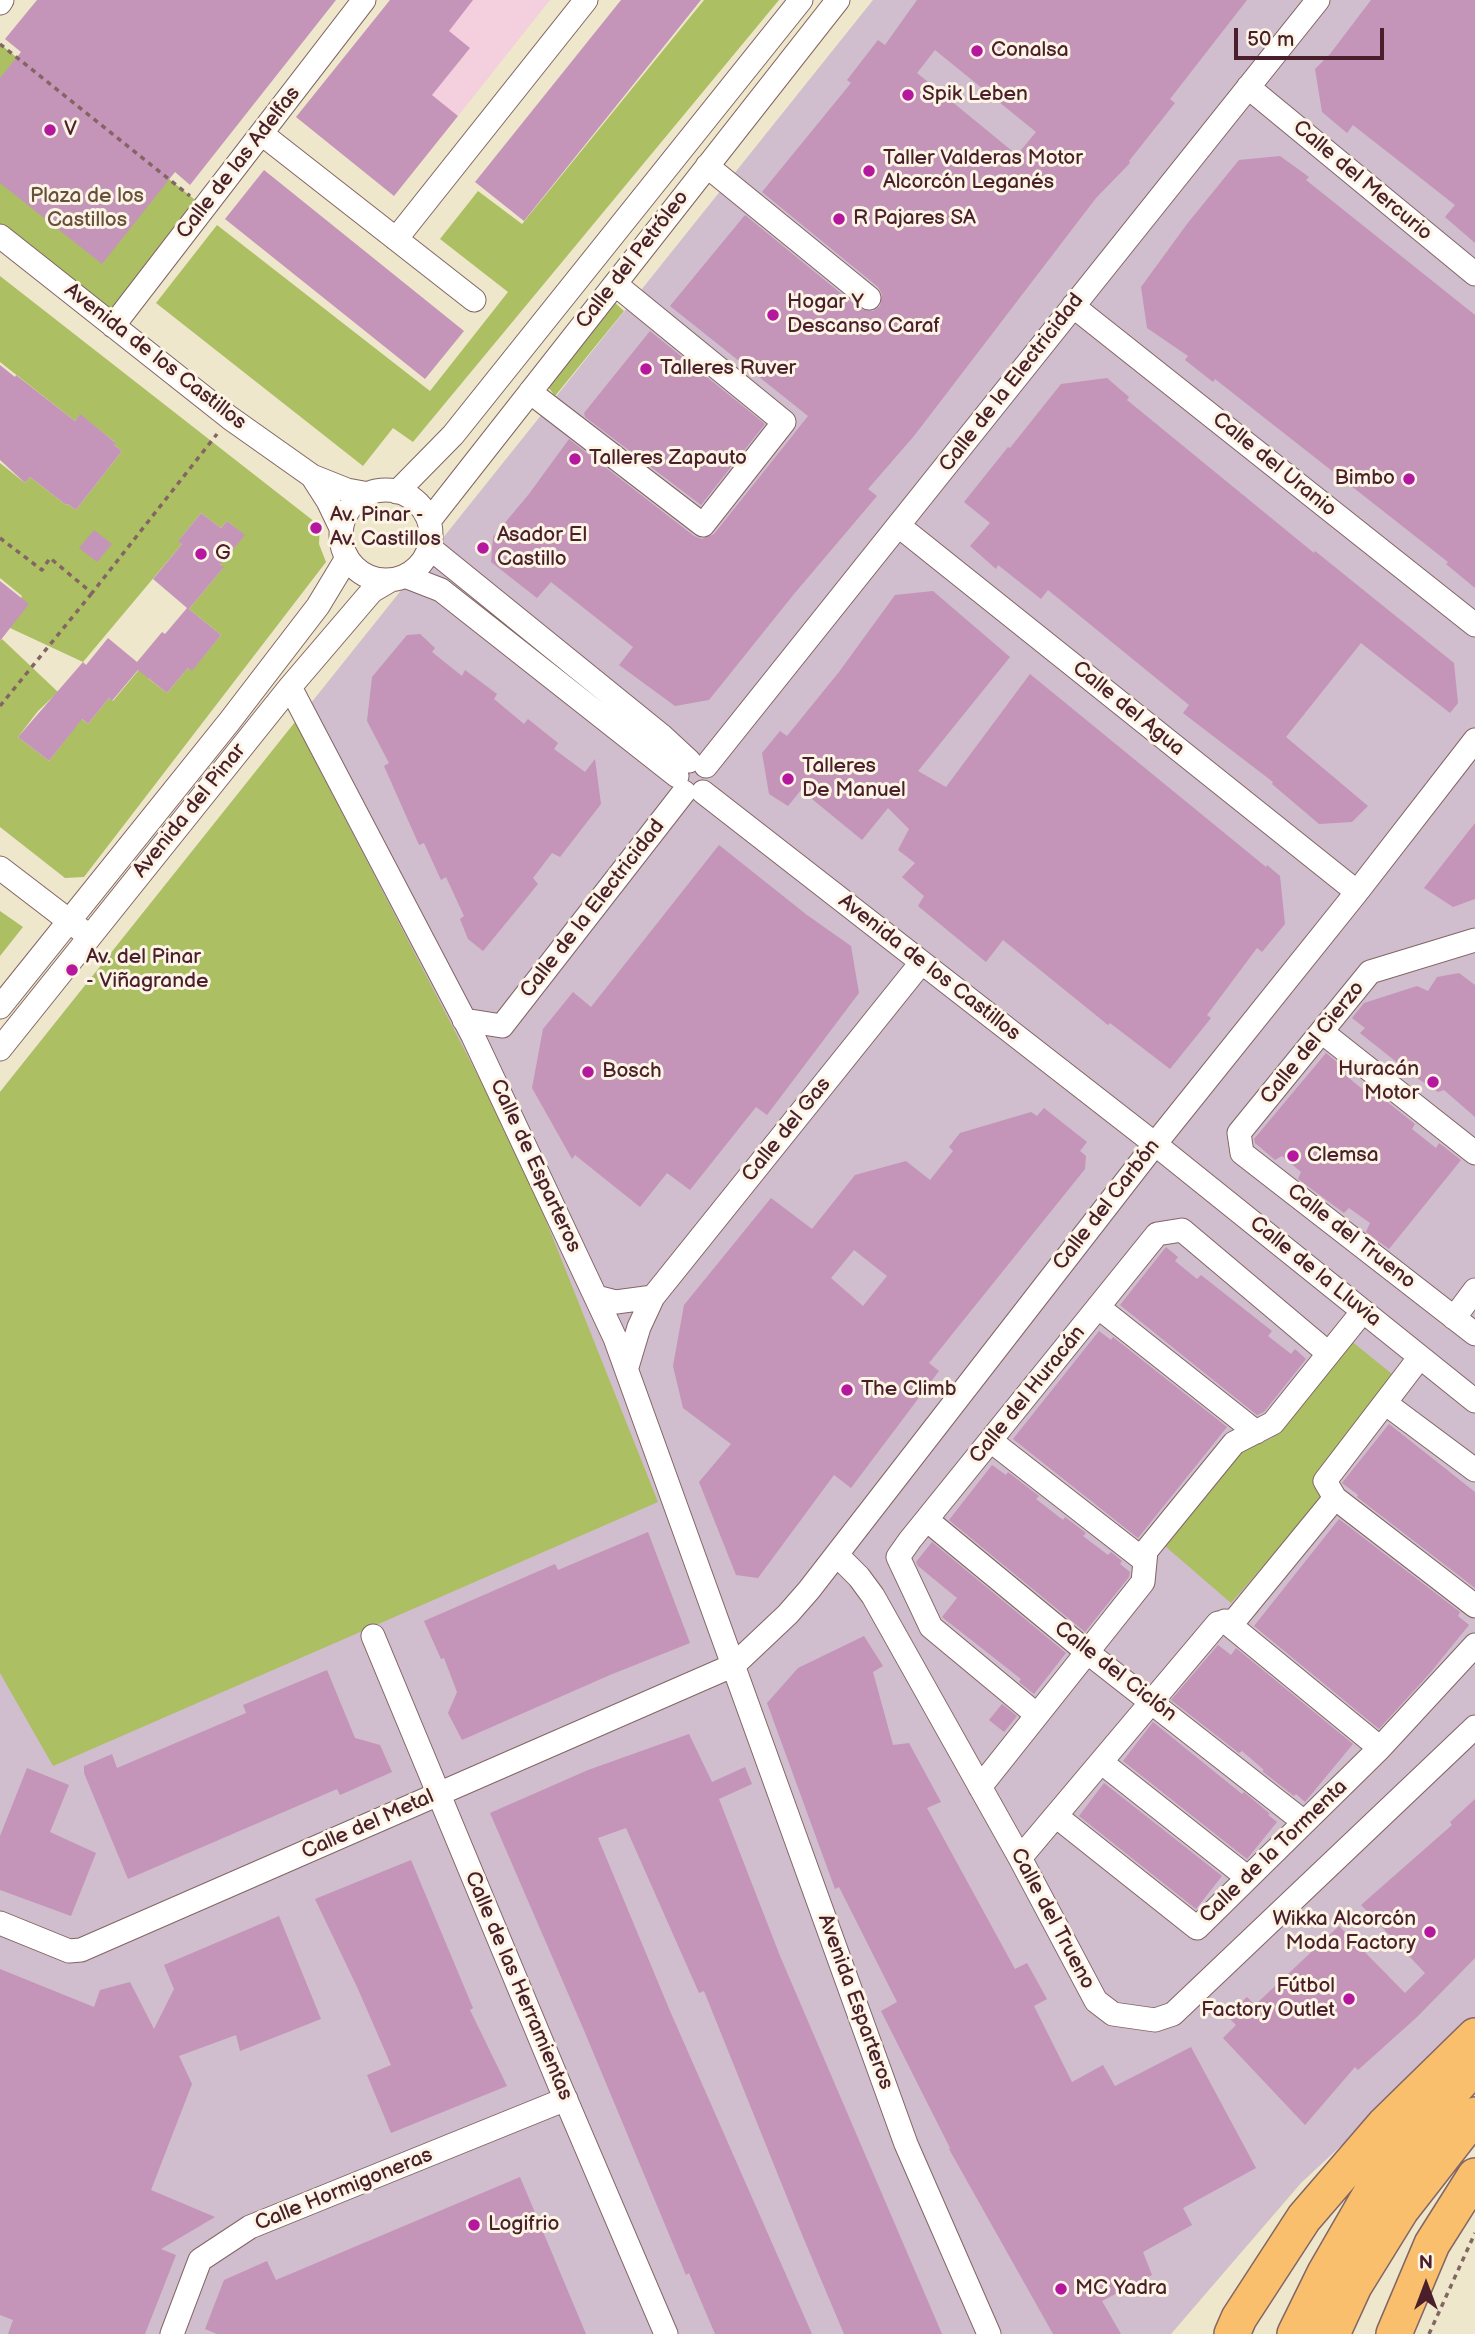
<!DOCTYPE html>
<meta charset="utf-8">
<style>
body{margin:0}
#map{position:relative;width:1475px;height:2334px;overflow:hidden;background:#eee7cb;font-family:"Balsamiq Sans",sans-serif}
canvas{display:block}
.north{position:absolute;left:1391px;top:2250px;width:70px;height:70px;-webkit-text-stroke:5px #fcf5e5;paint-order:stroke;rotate:0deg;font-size:19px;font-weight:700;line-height:28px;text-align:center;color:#4a1f2b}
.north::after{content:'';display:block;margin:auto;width:24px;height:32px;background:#4a1f2b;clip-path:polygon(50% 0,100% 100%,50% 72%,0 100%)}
.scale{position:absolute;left:1234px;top:28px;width:150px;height:32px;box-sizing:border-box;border:4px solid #4a1f2b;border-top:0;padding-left:9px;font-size:21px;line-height:24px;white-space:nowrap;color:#4a1f2b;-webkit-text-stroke:5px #fcf5e5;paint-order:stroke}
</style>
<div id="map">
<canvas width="1475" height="2334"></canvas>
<div class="north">N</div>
<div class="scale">50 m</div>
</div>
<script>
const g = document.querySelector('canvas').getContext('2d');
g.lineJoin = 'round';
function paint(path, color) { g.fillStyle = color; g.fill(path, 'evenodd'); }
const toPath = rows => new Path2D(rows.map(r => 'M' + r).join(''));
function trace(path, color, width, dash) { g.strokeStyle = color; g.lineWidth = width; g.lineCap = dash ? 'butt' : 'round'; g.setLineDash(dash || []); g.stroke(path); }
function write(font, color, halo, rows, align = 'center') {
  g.font = font + ' "Balsamiq Sans",sans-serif'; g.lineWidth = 6; g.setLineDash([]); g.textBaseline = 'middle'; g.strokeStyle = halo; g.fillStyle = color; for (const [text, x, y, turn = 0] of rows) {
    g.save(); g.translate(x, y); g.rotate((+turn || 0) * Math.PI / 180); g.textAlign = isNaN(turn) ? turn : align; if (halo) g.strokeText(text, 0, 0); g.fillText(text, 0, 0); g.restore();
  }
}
paint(toPath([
 [390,0,550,0,458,116,360,38]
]), '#f4cfdd');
paint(toPath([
 [873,0,1475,0,1475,2021,1301,2183,1171,2334,0,2334,0,1092]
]), '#d0bdcd');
paint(toPath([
 [704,0,779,0,413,442,393,428,363,466,156,303,217,225,430,391,508,292,440,239,478,191,522,224],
 [0,44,204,207,113,326,0,236],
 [0,276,320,526,319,544,326,562,84,877,65,878,0,827,0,641,2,639,58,692,38,711,18,737,49,761,69,735,69,709,88,724,109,698,113,701,142,666,149,679,167,693,188,668,192,670,221,635,189,609,223,568,220,565,244,535,227,521,221,528,201,513,179,540,182,544,83,662,10,628,22,596,0,578,0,463,25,483,30,477,66,505,68,504,76,510,122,451,114,445,115,442,80,415,75,421,0,362],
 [612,300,624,311,555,396,545,383],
 [295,722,523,1163,658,1502,53,1766,0,1673,0,1092],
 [0,911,23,927,0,956],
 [1350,1340,1392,1374,1318,1475,1322,1498,1231,1603,1165,1546,1242,1451,1272,1438]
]), '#acbf63');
paint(toPath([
 [37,0,336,0,190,185,175,172,102,264,0,183,0,78,21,52,5,39],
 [390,0,473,0,449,31,470,48,432,95,458,116,394,196,296,117],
 [621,0,701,0,524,221,475,182],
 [917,0,1247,0,1170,99,1175,103,1129,161,1130,163,1096,198,914,436,868,489,877,496,794,594,709,700,675,706,619,665,633,647,551,582,537,598,491,562,493,537,529,494,569,439,694,536,702,539,714,534,789,440,808,416,670,306,745,215,860,309,873,311,880,306,882,294,878,287,762,192,851,83,847,80,878,40,885,45],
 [935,50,1036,132,1017,155,917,73],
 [1371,0,1475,0,1475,243,1445,217,1455,205,1353,125,1347,133,1322,112,1315,69,1330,54],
 [1280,156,1309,177,1306,180,1475,315,1475,588,1446,564,1448,562,1215,379,1213,382,1185,360,1188,356,1147,328,1141,287,1187,224,1239,160],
 [264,170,464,331,425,379,225,219],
 [650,331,765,424,701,505,585,417,584,413],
 [0,365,15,377,16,375,75,421,80,414,116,443,114,445,122,451,76,510,68,504,66,505,30,477,25,483,0,460],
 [1107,378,1129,397,1127,400,1314,553,1315,551,1454,663,1458,703,1450,713,1361,643,1286,737,1368,806,1352,822,1319,824,1272,784,1273,782,1183,713,1189,705,1048,590,1041,599,998,565,996,569,970,546,990,523,964,502,1008,447,1010,448,1061,384],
 [201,513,221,528,227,521,245,535,220,565,224,567,189,609,221,635,192,671,188,668,167,693,138,670,112,701,109,698,88,724,82,719,49,761,18,737,83,662,86,665,108,638,137,662,162,632,165,634,187,608,153,579,182,544,178,541],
 [94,530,112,544,97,562,79,548],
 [0,581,29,604,0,641],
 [933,591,1010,657,918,771,946,787,1030,674,1266,867,1267,865,1280,876,1285,924,1262,952,1257,948,1207,1015,1211,1018,1170,1069,1110,1023,1108,1025,1003,940,986,962,918,906,924,896,902,877,915,863,898,850,909,829,888,808,862,840,801,790,788,806,769,794,762,753,780,731,787,736,839,672,895,595],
 [420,634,435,648,432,652,462,676,465,670,497,694,494,699,524,724,528,719,558,743,554,749,585,772,595,759,601,804,560,857,552,853,533,878,538,884,483,951,468,939,460,919,464,916,446,877,441,880,424,843,419,845,384,766,389,763,367,721,372,677,407,635],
 [1475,823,1475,899,1453,907,1424,888],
 [719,845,807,915,851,946,859,993,767,1115,756,1107,690,1190,667,1173,640,1207,575,1155,572,1159,532,1088,543,1029,573,992,591,1007],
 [1459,973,1475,985,1475,1117,1444,1090,1438,1092,1414,1076,1360,1033,1365,1028,1352,1018,1364,1003,1417,986,1428,991,1437,977],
 [1326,1053,1347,1070,1344,1074,1367,1093,1371,1089,1415,1124,1412,1129,1436,1148,1439,1143,1461,1160,1389,1249,1366,1232,1370,1223,1349,1208,1344,1213,1298,1179,1301,1172,1282,1156,1275,1160,1255,1143,1254,1139],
 [1044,1108,1087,1142,1080,1151,1086,1156,1085,1169,929,1363,939,1371,851,1488,834,1475,758,1578,736,1575,699,1482,731,1444,683,1408,673,1366,684,1305,771,1198,812,1229,855,1175,906,1161,930,1180,953,1151,949,1147,960,1133,1031,1112,1037,1116],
 [854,1250,887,1276,863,1306,831,1278],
 [1166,1247,1178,1257,1175,1261,1197,1279,1201,1275,1272,1331,1268,1336,1291,1354,1295,1349,1306,1359,1264,1412,1257,1415,1120,1305],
 [1099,1331,1111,1340,1113,1337,1227,1427,1138,1538,1013,1439],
 [1389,1424,1475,1492,1475,1588,1357,1497,1358,1495,1342,1483],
 [992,1465,1006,1475,1008,1472,1039,1496,1036,1499,1063,1520,1065,1517,1086,1533,1083,1536,1108,1555,1111,1552,1122,1561,1120,1564,1130,1572,1129,1577,1085,1632,949,1520],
 [1339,1519,1460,1612,1458,1616,1469,1625,1430,1673,1379,1729,1254,1626],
 [648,1532,690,1643,610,1675,462,1740,448,1713,457,1692,444,1658,441,1659,424,1621,555,1564,558,1570],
 [932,1542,1066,1653,1034,1694,1019,1682,1021,1679,942,1617,957,1598,918,1566,916,1562],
 [864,1636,883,1666,873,1672,893,1745,909,1743,941,1802,927,1808,1015,1969,1027,1963,1047,1999,1034,2006,1072,2082,1103,2065,1115,2086,1191,2047,1256,2168,1183,2208,1192,2225,1143,2252,1152,2275,1102,2301,1121,2334,1053,2334,949,2149,950,2148,881,2011,897,2002,839,1887,835,1889,767,1703,798,1668],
 [1218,1645,1231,1655,1236,1648,1353,1744,1305,1802,1296,1794,1294,1796,1262,1771,1264,1770,1242,1751,1239,1753,1171,1700],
 [327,1670,355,1738,380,1745,392,1772,340,1795,337,1789,128,1879,84,1773,84,1766,112,1754,117,1768,246,1713,243,1705],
 [1002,1704,1017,1716,1004,1732,989,1720],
 [1153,1722,1242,1794,1244,1792,1270,1814,1268,1815,1277,1822,1247,1859,1123,1761],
 [689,1734,712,1782,745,1767,752,1784,719,1799,780,1956,942,2334,844,2334,803,2237,704,1991,699,1993,626,1828,598,1838,670,2011,812,2334,715,2334,689,2273,686,2275,583,2028,490,1813,588,1770],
 [27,1768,69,1785,50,1832,96,1853,71,1916,0,1890,0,1836],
 [1104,1783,1222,1876,1196,1909,1079,1816],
 [1475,1799,1475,1958,1417,2017,1358,2070,1355,2067,1305,2125,1223,2038,1236,2025,1227,2016,1247,1997,1255,2005,1339,1926,1405,1993,1425,1973,1361,1905,1452,1825,1450,1822],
 [411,1860,473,2008,470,2010,507,2086,391,2133,367,2075,391,2065,358,1989,315,1899],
 [279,1916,321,2019,240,2051,236,2035,179,2056,192,2084,151,2190,215,2217,161,2249,176,2255,145,2334,8,2334,13,2320,0,2315,0,1969,94,2007,100,1990,130,1982,154,2029,174,1989,164,1965],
 [520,2177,586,2334,217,2334,205,2329,224,2280,267,2261,276,2280]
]), '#c495b8');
const minor = toPath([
 [0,3,2,0],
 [1248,87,1475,274],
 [262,134,474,300],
 [707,166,869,298],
 [0,236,230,418,312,476,347,490,369,494],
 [396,239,586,0],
 [1073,306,1475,625],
 [113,326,364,0],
 [530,392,703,525,784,422,615,284],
 [312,476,328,501,341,528],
 '341 535a45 45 0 1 1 90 0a45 45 0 1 1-90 0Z',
 [397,492,453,435,801,0],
 [429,521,838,0],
 [899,526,1357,892],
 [430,548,662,736,689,761],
 [405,576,441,590,677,776],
 [290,687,473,1036,615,1338,906,2144,989,2334],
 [706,766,1318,0],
 [703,792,1155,1144,1475,1401],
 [0,868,81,930],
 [1475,940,1370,972,1239,1133,1242,1153,1475,1334],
 [0,1007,229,722,318,606,347,558],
 [464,1020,502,1026,684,792],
 [1322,1032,1475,1153],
 [0,1049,290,687,372,591,389,581],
 [597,1297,616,1302,653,1297,921,963],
 [1098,1307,1256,1432],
 [1454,1318,1475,1290],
 [627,1367,639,1327,653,1297],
 [1385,1403,1475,1470],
 [991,1441,1145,1561],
 [1335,1498,1475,1606],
 [927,1520,1087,1652,1304,1822],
 [837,1555,859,1577,873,1596,1020,1858,1096,2001,1113,2014,1155,2020,1173,2014,1475,1727],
 [1225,1621,1380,1748],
 [373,1636,560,2086,666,2334],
 [1037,1715,931,1627,898,1557,910,1540,1157,1234,1182,1230,1328,1353],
 [1101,1762,1248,1878],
 [980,1787,1143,1582,1146,1551,1234,1443,1273,1423,1363,1311],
 [1056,1816,1197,1928,1380,1748,1475,1645],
 [1020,1858,1218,1623,1235,1620,1335,1498,1325,1481,1420,1357],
 [0,1923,69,1951,81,1950,734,1665,788,1614,809,1590,1155,1144,1357,892,1475,740],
 [172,2334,200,2260,250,2227,566,2099]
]);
const highway = toPath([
 [1232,2334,1239,2318,1304,2218,1385,2124,1475,2036],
 [1295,2334,1325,2273,1374,2188,1444,2100,1475,2066],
 [1332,2334,1354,2286,1401,2210,1475,2115],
 [1394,2334,1432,2244,1475,2176]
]);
trace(minor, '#836563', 25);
trace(highway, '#836563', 38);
trace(toPath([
 [0,44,190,196],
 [0,538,42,570,50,558,92,593,217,434],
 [0,706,92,593],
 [1429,2334,1475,2233]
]), '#836563', 3.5, [5, 5]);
trace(minor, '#fff', 23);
trace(highway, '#f9bf6d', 35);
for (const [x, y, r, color] of [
 [977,51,7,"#b5179e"],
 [908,95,7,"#b5179e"],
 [50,130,7,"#b5179e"],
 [869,171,7,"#b5179e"],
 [839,219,7,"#b5179e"],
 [773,315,7,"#b5179e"],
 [646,369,7,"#b5179e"],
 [575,459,7,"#b5179e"],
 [1409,479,7,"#b5179e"],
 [316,528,7,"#b5179e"],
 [483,548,7,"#b5179e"],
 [201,554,7,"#b5179e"],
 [788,779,7,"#b5179e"],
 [72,970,7,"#b5179e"],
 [588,1072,7,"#b5179e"],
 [1433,1082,7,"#b5179e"],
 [1293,1156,7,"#b5179e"],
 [847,1390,7,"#b5179e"],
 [1430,1932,7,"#b5179e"],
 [1349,1999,7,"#b5179e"],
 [474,2225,7,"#b5179e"],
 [1061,2289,7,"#b5179e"]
]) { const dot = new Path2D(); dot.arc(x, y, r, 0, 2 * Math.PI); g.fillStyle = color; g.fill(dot); trace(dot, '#fcf5e5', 2.5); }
write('21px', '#4a1f2b', '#fcf5e5', [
 ["Conalsa",991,51],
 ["Spik Leben",922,95],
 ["V",64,130],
 ["Taller Valderas Motor",883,159],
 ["Alcorcón Leganés",883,183],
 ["R Pajares SA",853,219],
 ["Hogar Y",787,303],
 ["Descanso Caraf",787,327],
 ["Talleres Ruver",660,369],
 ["Talleres Zapauto",589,459],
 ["Bimbo",1395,479,"right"],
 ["Av. Pinar -",330,516],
 ["Av. Castillos",330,540],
 ["Asador El",497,536],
 ["Castillo",497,560],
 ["G",215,554],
 ["Talleres",802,767],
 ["De Manuel",802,791],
 ["Av. del Pinar",86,958],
 ["- Viñagrande",86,982],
 ["Huracán",1419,1070,"right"],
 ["Motor",1419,1094,"right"],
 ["Bosch",602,1072],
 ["Clemsa",1307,1156],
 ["The Climb",861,1390],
 ["Wikka Alcorcón",1416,1920,"right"],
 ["Moda Factory",1416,1944,"right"],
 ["Fútbol",1335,1987,"right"],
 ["Factory Outlet",1335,2011,"right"],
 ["Logifrio",488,2225],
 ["MC Yadra",1075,2289]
], 'left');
write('21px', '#4a1f2b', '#fcf5e5', [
 ["Calle de las Adelfas",239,163,-52],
 ["Calle del Mercurio",1362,181,40],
 ["Calle del Petróleo",633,260,-52],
 ["Avenida de los Castillos",155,357,38],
 ["Calle de la Electricidad",1012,383,-52],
 ["Calle del Uranio",1274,465,39],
 ["Calle del Agua",1128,709,39],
 ["Avenida del Pinar",190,811,-51],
 ["Calle de la Electricidad",593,909,-52],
 ["Avenida de los Castillos",929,968,38],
 ["Calle del Cierzo",1313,1043,-51],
 ["Calle del Gas",787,1130,-51],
 ["Calle de Esparteros",535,1166,65],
 ["Calle del Carbón",1107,1205,-52],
 ["Calle del Trueno",1351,1237,38],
 ["Calle de la Lluvia",1315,1272,39],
 ["Calle del Huracán",1028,1395,-51],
 ["Calle del Ciclón",1115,1672,38],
 ["Calle del Metal",368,1825,-24],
 ["Calle de la Tormenta",1274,1852,-44],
 ["Calle del Trueno",1052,1919,62],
 ["Calle de las Herramientas",518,1986,67],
 ["Avenida Esparteros",855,2002,70],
 ["Calle Hormigoneras",344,2190,-22]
]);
write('21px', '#674f3c', '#fcf5e5', [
 ["Plaza de los",87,197],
 ["Castillos",87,221]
]);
</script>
